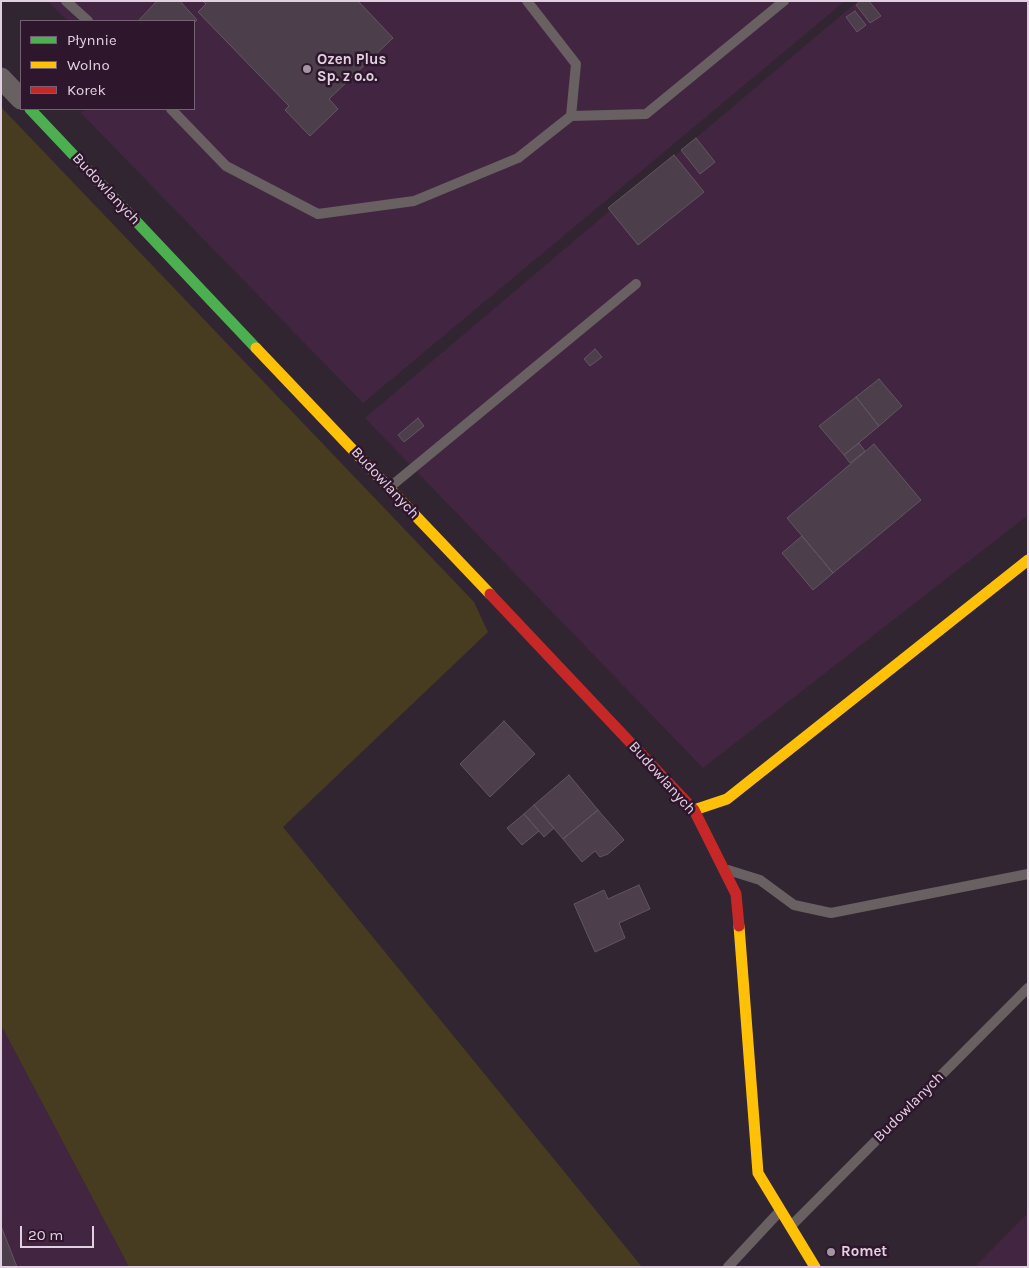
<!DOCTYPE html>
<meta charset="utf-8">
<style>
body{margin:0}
#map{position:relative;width:1029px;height:1268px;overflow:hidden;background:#322532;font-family:Karla,sans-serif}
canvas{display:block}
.frame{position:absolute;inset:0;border:2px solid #e1d1e0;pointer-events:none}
.legend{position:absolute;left:20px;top:20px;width:175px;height:90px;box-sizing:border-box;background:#2e162c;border:1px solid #766174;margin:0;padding:6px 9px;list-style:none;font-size:15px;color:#e1d1e0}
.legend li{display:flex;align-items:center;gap:10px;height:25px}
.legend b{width:25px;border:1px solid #766174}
.scale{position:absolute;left:20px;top:1226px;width:74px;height:22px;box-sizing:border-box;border:2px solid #e1d1e0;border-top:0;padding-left:6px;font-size:15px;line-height:18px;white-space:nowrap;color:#e1d1e0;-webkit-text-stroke:4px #2e162c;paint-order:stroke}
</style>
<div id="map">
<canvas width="1029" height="1268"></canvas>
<div class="frame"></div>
<ul class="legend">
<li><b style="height:6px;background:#4caf50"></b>Płynnie</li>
<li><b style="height:6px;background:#ffc107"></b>Wolno</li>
<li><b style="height:6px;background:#c62828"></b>Korek</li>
</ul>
<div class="scale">20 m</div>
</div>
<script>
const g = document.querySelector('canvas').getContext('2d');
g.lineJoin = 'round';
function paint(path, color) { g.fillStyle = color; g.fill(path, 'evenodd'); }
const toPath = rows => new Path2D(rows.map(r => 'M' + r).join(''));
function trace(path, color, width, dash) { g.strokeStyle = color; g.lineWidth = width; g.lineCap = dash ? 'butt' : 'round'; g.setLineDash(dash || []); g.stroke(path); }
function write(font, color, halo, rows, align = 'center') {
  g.font = font + ' Karla,sans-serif'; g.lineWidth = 5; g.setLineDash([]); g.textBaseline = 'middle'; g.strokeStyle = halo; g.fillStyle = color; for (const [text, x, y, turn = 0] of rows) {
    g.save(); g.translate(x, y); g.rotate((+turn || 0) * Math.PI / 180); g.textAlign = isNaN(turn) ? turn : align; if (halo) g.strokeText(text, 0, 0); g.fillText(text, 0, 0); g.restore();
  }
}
paint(toPath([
 [48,1,845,1,363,403,81,113,86,109,194,109,194,21,68,21],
 [858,1,1028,1,1028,515,703,768,365,418],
 [1,1025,129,1267,1,1267],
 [1028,1213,1028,1267,975,1267]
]), '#422641');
paint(toPath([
 [1,107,474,602,488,632,283,827,642,1267,129,1267,1,1025]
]), '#473b20');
const building = toPath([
 [157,1,180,1,197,20,194,23,138,21,157,1],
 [203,1,358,1,393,38,329,99,338,109,310,136,285,110,289,106,198,12,206,4,203,1],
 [861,1,869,1,881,16,870,23,856,5,861,1],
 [855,11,866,25,857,32,846,17,855,11],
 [696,138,715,162,700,174,681,150,696,138],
 [674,155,704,192,638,245,608,208,674,155],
 [595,349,602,357,590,366,584,359,595,349],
 [879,379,902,406,879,426,856,397,879,379],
 [856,397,879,426,844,455,819,426,856,397],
 [418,418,424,426,404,442,398,435,418,418],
 [859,443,865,451,850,463,844,455,859,443],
 [874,444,921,500,833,573,787,518,874,444],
 [802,536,833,573,813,590,782,553,802,536],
 [504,721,535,754,490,797,460,764,504,721],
 [569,775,598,810,563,839,534,805,569,775],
 [534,805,554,828,544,837,524,814,534,805],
 [598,810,624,840,608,854,600,857,595,851,582,862,563,839,598,810],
 [524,814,539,831,522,845,507,828,524,814],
 [639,885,650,909,619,923,625,938,595,952,574,904,604,890,608,899,639,885],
 [1,1226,17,1267,1,1267,1,1226]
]);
paint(building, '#4c3e4b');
trace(building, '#625662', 1);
trace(toPath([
 [66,1,88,21],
 [171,109,226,166,318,214,414,201,518,158,571,116,576,64,527,1],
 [571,116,646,114,784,1],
 [390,487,636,284],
 [728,870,760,880,794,905,831,913,1028,874],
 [791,1226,1028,988],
 [728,1267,780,1211]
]), '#686061', 10);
trace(toPath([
 [1,78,21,99]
]), '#686061', 21);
trace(toPath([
 [30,109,256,348]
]), '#4caf50', 11);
trace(toPath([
 [256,348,490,594],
 [694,810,727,799,1028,560],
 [739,926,758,1173,815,1267]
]), '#ffc107', 11);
trace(toPath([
 [490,594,694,810,736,894,739,926]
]), '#c62828', 11);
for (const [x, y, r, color] of [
 [307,69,5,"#a495a3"],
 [831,1252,5,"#a495a3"]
]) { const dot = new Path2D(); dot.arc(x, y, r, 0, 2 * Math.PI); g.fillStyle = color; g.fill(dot); trace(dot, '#2e162c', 2); }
write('bold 15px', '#e1d1e0', '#2e162c', [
 ["Ozen Plus",317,60],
 ["Sp. z o.o.",317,77],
 ["Romet",841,1252]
], 'left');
write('15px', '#e1d1e0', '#2e162c', [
 ["Budowlanych",106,189,47],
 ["Budowlanych",385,483,47],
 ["Budowlanych",662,778,48],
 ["Budowlanych",909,1107,-45]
]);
</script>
